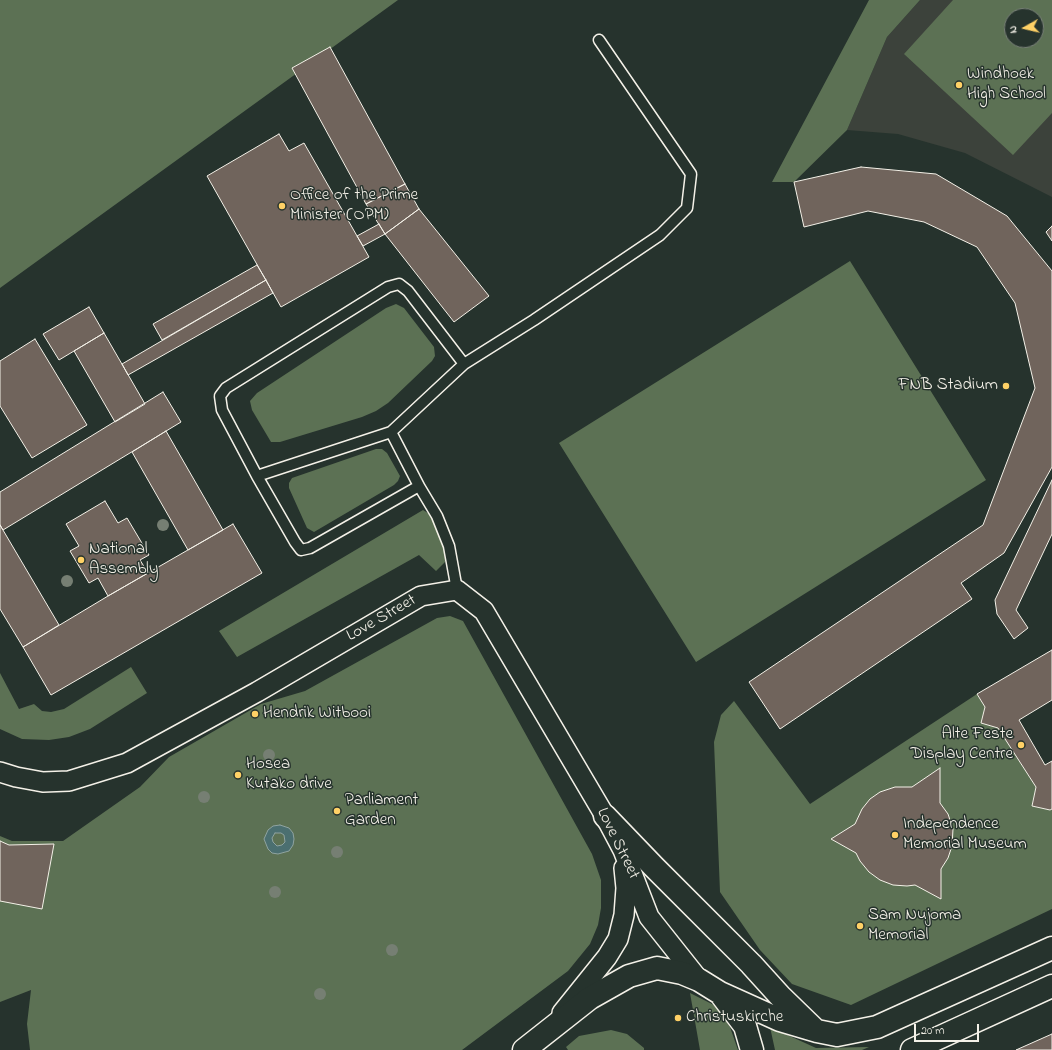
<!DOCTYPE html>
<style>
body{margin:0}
#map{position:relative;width:1052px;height:1050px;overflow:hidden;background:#26332d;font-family:"Indie Flower",sans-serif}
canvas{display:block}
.north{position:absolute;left:1004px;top:8px;width:40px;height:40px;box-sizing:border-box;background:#26332d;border:1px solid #787f78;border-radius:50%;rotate:262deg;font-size:11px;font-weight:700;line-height:16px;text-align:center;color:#f4f1e8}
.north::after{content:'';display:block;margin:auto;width:14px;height:18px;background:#ffd166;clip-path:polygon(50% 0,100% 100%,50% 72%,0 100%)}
.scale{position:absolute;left:914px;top:1024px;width:65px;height:18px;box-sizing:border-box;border:2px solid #f4f1e8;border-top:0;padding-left:5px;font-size:12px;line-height:14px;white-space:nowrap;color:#f4f1e8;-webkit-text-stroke:3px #26332d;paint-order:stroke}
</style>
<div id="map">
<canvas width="1052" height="1050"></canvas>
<div class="north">N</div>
<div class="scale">20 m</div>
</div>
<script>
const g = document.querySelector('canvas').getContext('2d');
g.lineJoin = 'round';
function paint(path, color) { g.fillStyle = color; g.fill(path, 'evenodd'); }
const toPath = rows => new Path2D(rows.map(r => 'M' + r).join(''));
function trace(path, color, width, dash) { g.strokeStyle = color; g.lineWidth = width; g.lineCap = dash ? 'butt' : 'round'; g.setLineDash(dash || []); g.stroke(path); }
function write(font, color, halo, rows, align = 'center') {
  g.font = font + ' "Indie Flower",sans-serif'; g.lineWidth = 3; g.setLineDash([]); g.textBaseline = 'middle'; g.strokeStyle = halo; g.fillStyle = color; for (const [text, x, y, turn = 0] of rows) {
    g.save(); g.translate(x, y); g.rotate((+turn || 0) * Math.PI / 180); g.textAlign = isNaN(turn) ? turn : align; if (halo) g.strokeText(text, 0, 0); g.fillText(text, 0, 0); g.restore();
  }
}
paint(toPath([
 [920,0,1052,0,1052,197,965,153,898,134,847,130,887,37],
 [1012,16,1036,16,1036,40,1012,40]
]), '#3c423b');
paint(toPath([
 [0,0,398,0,0,288],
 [869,0,920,0,887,37,847,130,794,182,772,182],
 [953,0,1052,0,1052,113,1013,155,904,54],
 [1012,16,1036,16,1036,40,1012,40],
 [850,261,986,480,696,662,559,443],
 [396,304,404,308,434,347,435,356,432,361,388,403,376,411,362,417,280,442,271,442,252,410,250,401,257,393,386,308],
 [376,449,382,449,387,453,400,476,398,481,394,485,314,532,307,528,289,488,289,483,292,478],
 [423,510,436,518,448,547,445,562,436,571,419,555,237,657,219,631],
 [450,616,463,621,592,854,601,880,601,908,598,925,590,944,568,971,462,1050,30,1050,27,1024,31,990,0,1002,0,836,12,841,63,841,140,787,169,757,261,704,305,691,437,618],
 [131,667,147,693,90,729,69,737,49,740,22,739,0,729,0,673,19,709,34,704,42,711,51,712,64,709],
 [977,694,985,707,981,723,998,728,1036,787,1032,806,1050,810,1052,809,1052,909,851,1005,792,984,760,950,720,892,714,742,721,715,734,701,810,804],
 [690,993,716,1006,730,1027,738,1050,700,1050],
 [770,1027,816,1048,869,1047,862,1050,775,1050],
 [611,1030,627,1034,644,1048,644,1050,568,1050,566,1047,579,1036]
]), '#5c7154');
const water = toPath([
 [280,825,289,828,293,833,294,839,293,845,289,851,278,854,272,853,268,849,264,839,268,830,273,826,280,825],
 [275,833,281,833,284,835,285,842,282,845,277,846,273,842,272,838,275,833]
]);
paint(water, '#4b6f70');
trace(water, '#8fa3a0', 1);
const building = toPath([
 [330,47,405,184,366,204,292,68,330,47],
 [279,134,289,151,304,143,369,257,281,307,207,176,279,134],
 [861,167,936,174,1007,216,1052,271,1052,467,1004,553,961,583,972,599,780,729,749,682,983,525,1035,388,1015,303,977,247,924,222,868,211,804,227,794,182,861,167],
 [405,184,419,209,385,234,366,204,405,184],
 [419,209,489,296,454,322,385,234,419,209],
 [379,224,385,234,363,246,357,236,379,224],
 [1052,226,1052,241,1046,232,1052,226],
 [257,265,266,280,162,340,153,324,257,265],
 [266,280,273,293,128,375,122,364,266,280],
 [89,307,104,333,59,360,43,334,89,307],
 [104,333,145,404,115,422,74,351,104,333],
 [35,339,87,425,32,458,0,406,0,361,35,339],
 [163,392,181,422,3,530,0,525,0,492,163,392],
 [166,431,223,530,188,550,132,452,166,431],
 [1052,480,1052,534,1016,610,1028,628,1014,639,997,614,995,600,1052,480],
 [105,501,118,523,127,518,149,555,140,560,148,573,108,596,98,578,89,583,70,551,79,546,66,524,105,501],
 [233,524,262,573,51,695,23,647,108,596,233,524],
 [0,525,59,625,23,647,0,609,0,525],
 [1052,650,1052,700,1019,720,1045,765,1052,761,1052,809,1050,810,1032,806,1036,787,998,728,981,723,985,707,977,694,1052,650],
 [940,768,940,803,948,814,953,829,952,846,948,858,941,869,941,899,915,885,907,886,893,885,880,880,869,872,860,861,856,853,831,839,855,824,862,809,870,799,880,792,895,787,912,787,940,768],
 [0,841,9,845,54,844,42,909,0,901,0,841],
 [1052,1034,1052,1050,1016,1050,1052,1034]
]);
paint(building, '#70645c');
trace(building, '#f4f1e8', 1);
const service = toPath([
 [464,364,534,320,660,235,687,208,691,174,599,40],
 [391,432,419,486],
 [257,476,391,432,464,364,408,291,399,284,388,287,226,388,220,396,222,410,257,476,295,542,301,550,310,548,419,486,437,516,449,546,457,590]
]);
const minor = toPath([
 [0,772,16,777,43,782,69,781,127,763,257,692,421,596,457,590,484,611,605,816,623,850,649,917,699,980],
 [562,1013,607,957,618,939,624,915,626,888,624,868]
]);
const secondary = toPath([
 [605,816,654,867,751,964,780,996,814,1029],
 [720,993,780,1020,817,1031,837,1035,877,1027,1052,948],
 [524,1050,590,998,629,976,657,968,682,973,699,980,720,993,745,1026,752,1050],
 [912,1050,1052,986]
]);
trace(service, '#f4f1e8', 13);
trace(minor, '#f4f1e8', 22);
trace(secondary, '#f4f1e8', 25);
trace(service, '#26332d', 10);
trace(minor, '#26332d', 19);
trace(secondary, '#26332d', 22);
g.fillStyle = '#767f73';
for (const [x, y] of [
 [163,525],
 [67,581],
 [269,755],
 [204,797],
 [337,852],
 [275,892],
 [392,950],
 [320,994]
]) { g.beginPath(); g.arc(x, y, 6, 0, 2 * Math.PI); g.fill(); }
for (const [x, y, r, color] of [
 [959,85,4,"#ffd166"],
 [282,206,4,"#ffd166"],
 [1006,386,4,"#ffd166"],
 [81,560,4,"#ffd166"],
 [255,714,4,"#ffd166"],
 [1021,745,4,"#ffd166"],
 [238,775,4,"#ffd166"],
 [337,811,4,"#ffd166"],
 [895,835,4,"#ffd166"],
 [860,926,4,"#ffd166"],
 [678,1018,4,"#ffd166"]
]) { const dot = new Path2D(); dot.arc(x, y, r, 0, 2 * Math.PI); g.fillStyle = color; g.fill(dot); trace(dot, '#26332d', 1.5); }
write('17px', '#f4f1e8', '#26332d', [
 ["Windhoek",967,75],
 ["High School",967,95],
 ["Office of the Prime",290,196],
 ["Minister (OPM)",290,216],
 ["FNB Stadium",998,386,"right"],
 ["National",89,550],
 ["Assembly",89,570],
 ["Hendrik Witbooi",263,714],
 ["Alte Feste",1013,735,"right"],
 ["Display Centre",1013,755,"right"],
 ["Hosea",246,765],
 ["Kutako drive",246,785],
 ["Parliament",345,801],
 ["Garden",345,821],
 ["Independence",903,825],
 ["Memorial Museum",903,845],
 ["Sam Nujoma",868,916],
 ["Memorial",868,936],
 ["Christuskirche",686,1018]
], 'left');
write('17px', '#f4f1e8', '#26332d', [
 ["Love Street",382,619,-30],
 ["Love Street",617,844,64]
]);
</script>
